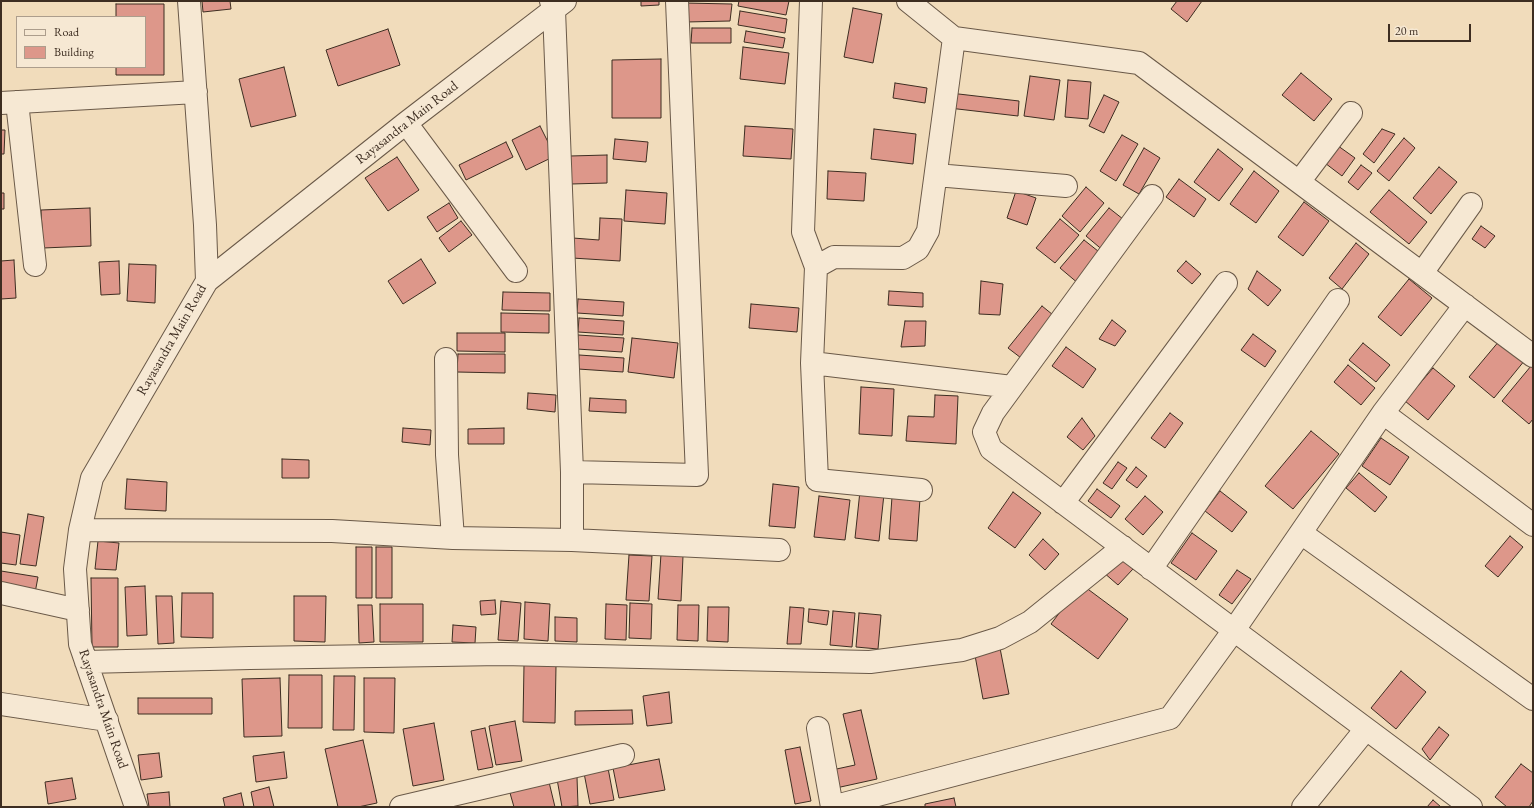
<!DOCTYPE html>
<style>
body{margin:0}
#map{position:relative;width:1534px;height:808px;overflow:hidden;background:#f1dcbb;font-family:"EB Garamond",serif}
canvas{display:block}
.frame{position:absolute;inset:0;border:2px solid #3d2d21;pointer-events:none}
.legend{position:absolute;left:16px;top:16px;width:130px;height:52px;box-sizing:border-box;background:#f6e8d3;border:1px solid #ac9d8c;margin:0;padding:5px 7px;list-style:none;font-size:12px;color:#3d2d21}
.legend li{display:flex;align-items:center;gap:8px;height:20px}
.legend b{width:20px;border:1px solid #ac9d8c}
.scale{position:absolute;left:1388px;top:24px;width:83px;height:18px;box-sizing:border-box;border:2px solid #3d2d21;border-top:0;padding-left:5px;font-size:12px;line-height:14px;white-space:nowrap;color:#3d2d21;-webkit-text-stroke:3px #f6e8d3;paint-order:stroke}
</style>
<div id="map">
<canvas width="1534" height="808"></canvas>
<div class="frame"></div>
<ul class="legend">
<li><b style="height:5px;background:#f6e8d3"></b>Road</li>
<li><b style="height:11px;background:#dd978a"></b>Building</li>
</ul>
<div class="scale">20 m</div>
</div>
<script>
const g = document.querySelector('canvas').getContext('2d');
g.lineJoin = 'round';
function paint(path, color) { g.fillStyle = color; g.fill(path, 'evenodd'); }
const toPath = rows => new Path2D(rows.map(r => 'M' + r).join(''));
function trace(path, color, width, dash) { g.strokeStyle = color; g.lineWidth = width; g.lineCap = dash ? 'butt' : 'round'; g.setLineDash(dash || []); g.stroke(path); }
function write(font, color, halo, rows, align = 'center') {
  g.font = font + ' "EB Garamond",serif'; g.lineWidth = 3; g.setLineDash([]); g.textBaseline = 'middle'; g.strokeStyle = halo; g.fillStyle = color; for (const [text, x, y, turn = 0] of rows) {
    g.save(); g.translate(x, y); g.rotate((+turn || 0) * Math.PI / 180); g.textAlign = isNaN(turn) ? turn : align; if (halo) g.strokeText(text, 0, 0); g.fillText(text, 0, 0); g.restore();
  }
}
const building = toPath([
 [202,1,230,1,231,9,203,12,202,1],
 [641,1,659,1,659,5,641,6,641,1],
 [739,1,789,1,786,15,738,6,739,1],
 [1177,1,1202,1,1187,22,1171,9,1177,1],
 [684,3,732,4,730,21,686,22,684,3],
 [116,4,164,4,164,75,116,75,116,67,145,67,145,17,116,17,116,4],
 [853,8,882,14,873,63,844,57,853,8],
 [740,11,787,19,785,33,738,25,740,11],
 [692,28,731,28,731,43,691,43,692,28],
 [388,29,400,65,338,86,326,50,388,29],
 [746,31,785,38,783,48,744,42,746,31],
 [743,47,789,53,785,84,740,79,743,47],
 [661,59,661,118,612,118,612,60,661,59],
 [284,67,296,116,251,127,239,79,284,67],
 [1301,73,1332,99,1314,121,1282,95,1301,73],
 [1030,76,1060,80,1054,120,1024,116,1030,76],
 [1068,80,1091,82,1088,119,1065,117,1068,80],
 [895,83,927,88,925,103,893,98,895,83],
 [950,93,1019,101,1018,116,949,108,950,93],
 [1104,95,1119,102,1104,133,1089,126,1104,95],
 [540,126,555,156,526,170,512,140,540,126],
 [745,126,793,129,791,159,743,156,745,126],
 [874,129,916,134,913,164,871,159,874,129],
 [1382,129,1395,134,1374,163,1363,154,1382,129],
 [1,130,5,130,4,154,1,154,1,130],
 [1122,135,1138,144,1116,181,1100,171,1122,135],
 [1404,138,1415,148,1389,181,1377,171,1404,138],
 [615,139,648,142,646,162,613,159,615,139],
 [506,142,513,157,466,180,459,165,506,142],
 [1334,143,1355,158,1342,176,1321,160,1334,143],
 [1144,148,1160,158,1139,194,1123,185,1144,148],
 [1218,149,1243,169,1219,201,1194,182,1218,149],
 [607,155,607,183,571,184,570,156,607,155],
 [397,157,419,190,388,211,365,178,397,157],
 [1361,165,1372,173,1358,190,1348,182,1361,165],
 [1439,167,1457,182,1431,214,1413,198,1439,167],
 [828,171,866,173,864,201,827,199,828,171],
 [1254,171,1279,191,1256,223,1230,204,1254,171],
 [1179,179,1206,199,1194,217,1166,197,1179,179],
 [1086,187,1104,203,1080,232,1062,216,1086,187],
 [626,190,667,193,665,224,624,221,626,190],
 [1389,190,1427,222,1409,244,1370,212,1389,190],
 [1016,191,1036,198,1027,225,1007,218,1016,191],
 [1,193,4,193,4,209,1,209,1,193],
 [1304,202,1329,221,1303,256,1278,237,1304,202],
 [449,203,458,218,437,232,427,217,449,203],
 [90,208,91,246,43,248,41,210,90,208],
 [1109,208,1128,223,1105,252,1086,236,1109,208],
 [600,218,622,219,620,261,572,258,573,238,599,240,600,218],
 [1060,219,1079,235,1055,263,1036,248,1060,219],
 [461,221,472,235,449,252,439,238,461,221],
 [1481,226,1495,236,1485,248,1472,239,1481,226],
 [1084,240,1103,255,1079,284,1060,268,1084,240],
 [1356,243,1369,254,1342,289,1329,278,1356,243],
 [421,259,436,283,403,304,388,281,421,259],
 [14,260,16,298,1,299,1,261,14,260],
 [119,261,120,294,101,295,99,262,119,261],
 [1186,261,1201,274,1192,284,1177,271,1186,261],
 [129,264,156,265,155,303,127,301,129,264],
 [1257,271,1281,290,1268,306,1248,289,1257,271],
 [1409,279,1432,298,1401,336,1378,317,1409,279],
 [981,281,1003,284,1000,315,979,314,981,281],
 [889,291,923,293,923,307,888,305,889,291],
 [503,292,550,293,550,311,502,310,503,292],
 [578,299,624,302,623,316,577,313,578,299],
 [751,304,799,308,797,332,749,328,751,304],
 [1042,306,1058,319,1025,361,1008,348,1042,306],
 [501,313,549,314,549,333,501,332,501,313],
 [579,318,624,321,623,335,578,332,579,318],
 [1112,320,1126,331,1115,346,1099,339,1112,320],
 [905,321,926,321,925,346,901,347,905,321],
 [457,333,505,333,505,352,457,351,457,333],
 [1253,334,1276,351,1265,367,1241,350,1253,334],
 [578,335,624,338,622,352,577,349,578,335],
 [632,338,678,343,674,378,628,372,632,338],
 [1500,340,1525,360,1494,398,1469,377,1500,340],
 [1363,343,1390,365,1376,382,1349,360,1363,343],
 [1066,347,1096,369,1083,388,1052,366,1066,347],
 [458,354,505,354,505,373,457,372,458,354],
 [579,355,624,358,623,372,578,369,579,355],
 [1348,365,1375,388,1361,405,1334,382,1348,365],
 [1531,366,1533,368,1533,419,1529,424,1502,401,1531,366],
 [1433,368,1455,386,1428,420,1405,401,1433,368],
 [861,387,894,389,892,436,859,434,861,387],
 [528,393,556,395,555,412,527,409,528,393],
 [935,395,958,396,956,444,906,441,908,416,934,417,935,395],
 [590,398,626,400,626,413,589,411,590,398],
 [1170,413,1183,423,1165,448,1151,438,1170,413],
 [1082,418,1095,436,1083,450,1067,437,1082,418],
 [403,428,431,430,430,445,402,442,403,428],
 [504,428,504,444,468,444,468,429,504,428],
 [1311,431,1339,454,1293,509,1265,486,1311,431],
 [1381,438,1409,457,1390,485,1362,466,1381,438],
 [282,459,309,460,309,478,282,478,282,459],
 [1118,462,1127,468,1112,489,1103,483,1118,462],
 [1136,467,1147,476,1137,488,1126,480,1136,467],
 [1359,473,1387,497,1375,512,1346,488,1359,473],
 [127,479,167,482,166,511,125,509,127,479],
 [773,484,799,487,795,528,769,526,773,484],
 [1097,489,1120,506,1111,518,1088,501,1097,489],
 [860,491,884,494,879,541,855,538,860,491],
 [1220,491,1247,512,1232,532,1205,511,1220,491],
 [1013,492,1041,513,1015,548,988,528,1013,492],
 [819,496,850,500,845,540,814,537,819,496],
 [1145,496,1163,512,1143,535,1125,519,1145,496],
 [892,497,920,499,917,541,889,539,892,497],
 [28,514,44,517,36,566,20,564,28,514],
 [1,532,20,535,16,565,1,563,1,532],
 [1192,533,1217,551,1196,580,1171,563,1192,533],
 [1510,536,1523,547,1498,577,1485,566,1510,536],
 [1043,539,1059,554,1045,570,1029,555,1043,539],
 [98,541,119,543,116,570,95,569,98,541],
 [356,547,372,547,372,598,356,598,356,547],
 [376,547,392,547,392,598,376,598,376,547],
 [661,554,683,556,681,601,658,599,661,554],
 [629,555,652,556,649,601,626,600,629,555],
 [1119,556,1133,569,1118,585,1103,572,1119,556],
 [1237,570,1251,579,1232,604,1219,595,1237,570],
 [1,571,38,577,35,593,1,587,1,571],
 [91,578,118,578,118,647,92,647,91,578],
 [1081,584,1128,619,1098,659,1051,624,1081,584],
 [145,586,147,635,127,636,125,587,145,586],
 [182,593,213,593,213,638,181,637,182,593],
 [156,596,172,596,174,643,158,644,156,596],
 [294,596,326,596,325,642,294,641,294,596],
 [495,600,496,614,481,615,480,601,495,600],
 [501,601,521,603,518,641,498,640,501,601],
 [525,602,550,604,548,641,524,639,525,602],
 [630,603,652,604,651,639,629,638,630,603],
 [380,604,423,604,423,642,380,642,380,604],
 [606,604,627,605,626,640,605,639,606,604],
 [358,605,372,605,374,642,359,643,358,605],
 [678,605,699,605,698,641,677,640,678,605],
 [708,607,729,607,728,642,707,641,708,607],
 [790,607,804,608,801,644,787,644,790,607],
 [809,609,829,611,827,625,808,622,809,609],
 [833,611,855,613,852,647,830,645,833,611],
 [859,613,881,615,878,649,856,647,859,613],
 [555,617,577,618,577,642,555,641,555,617],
 [453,625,476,627,475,643,452,642,453,625],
 [999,643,1009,694,983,699,974,650,999,643],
 [524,665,556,666,555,723,523,722,524,665],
 [1401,671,1426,692,1396,729,1371,708,1401,671],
 [289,675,322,675,322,728,288,728,289,675],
 [334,676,355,676,354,730,333,730,334,676],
 [280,678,282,736,244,737,242,679,280,678],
 [364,678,395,678,394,733,364,732,364,678],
 [669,692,672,723,647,726,643,696,669,692],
 [138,698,212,698,212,714,138,714,138,698],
 [632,710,633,724,575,725,575,711,632,710],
 [861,710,877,779,836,788,832,770,855,765,843,714,861,710],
 [515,721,522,761,496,765,489,726,515,721],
 [434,723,444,780,413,786,403,729,434,723],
 [1439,727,1449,735,1430,760,1422,749,1439,727],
 [485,728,493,767,478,770,471,731,485,728],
 [363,740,377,803,358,807,338,807,325,749,363,740],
 [800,747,811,801,795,804,785,750,800,747],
 [284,752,287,778,256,782,253,756,284,752],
 [159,753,162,777,141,780,138,755,159,753],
 [659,759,665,790,619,798,613,768,659,759],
 [1521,764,1533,773,1533,801,1529,807,1507,807,1495,797,1521,764],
 [608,768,614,800,590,804,584,773,608,768],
 [577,777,578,806,562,807,557,779,577,777],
 [72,778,76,799,48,804,45,782,72,778],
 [549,782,555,807,514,807,510,793,549,782],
 [269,787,274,807,254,807,251,792,269,787],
 [169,792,170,807,149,807,147,794,169,792],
 [241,793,244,807,225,807,223,798,241,793],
 [954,798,956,807,925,807,925,804,954,798],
 [1433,800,1441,807,1427,807,1433,800]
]);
paint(building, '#dd978a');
trace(building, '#3d2d21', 1);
const minor = toPath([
 [189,1,205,225,207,281],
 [551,1,554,10,572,472,572,540],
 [811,1,803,232,816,267],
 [908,1,954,38,1139,63,1533,356],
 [17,102,35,265],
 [1,103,196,92],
 [406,123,516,271],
 [936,175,1066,186],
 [1299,182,1351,113],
 [1152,196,993,413,984,432,991,449,1471,807],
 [1422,273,1471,204],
 [446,359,447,455,453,538],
 [812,363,1012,387],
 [1383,413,1533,525],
 [572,472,697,475,677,1],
 [921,490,817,480,812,363,816,267,834,257,903,258,918,249,928,231,954,38],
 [1063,503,1226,283],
 [80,530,332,531,453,538,572,540,779,550],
 [1301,533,1533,699],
 [1151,569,1338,300],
 [1,593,78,610],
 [86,662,250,658,502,654,870,662,962,650,1000,638,1030,622,1123,547],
 [1,704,107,720],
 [818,728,832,807],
 [136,807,80,644,75,569,80,530,92,478,207,281,406,123,565,1],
 [401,807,623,755],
 [832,807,1170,718,1234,630,1383,413,1465,305],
 [1303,807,1366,729]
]);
trace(minor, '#6a5948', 24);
trace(minor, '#f6e8d3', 22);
write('14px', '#3d2d21', '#f6e8d3', [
 ["Rayasandra Main Road",407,123,-38],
 ["Rayasandra Main Road",172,340,-60],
 ["Rayasandra Main Road",103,709,71]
]);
</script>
